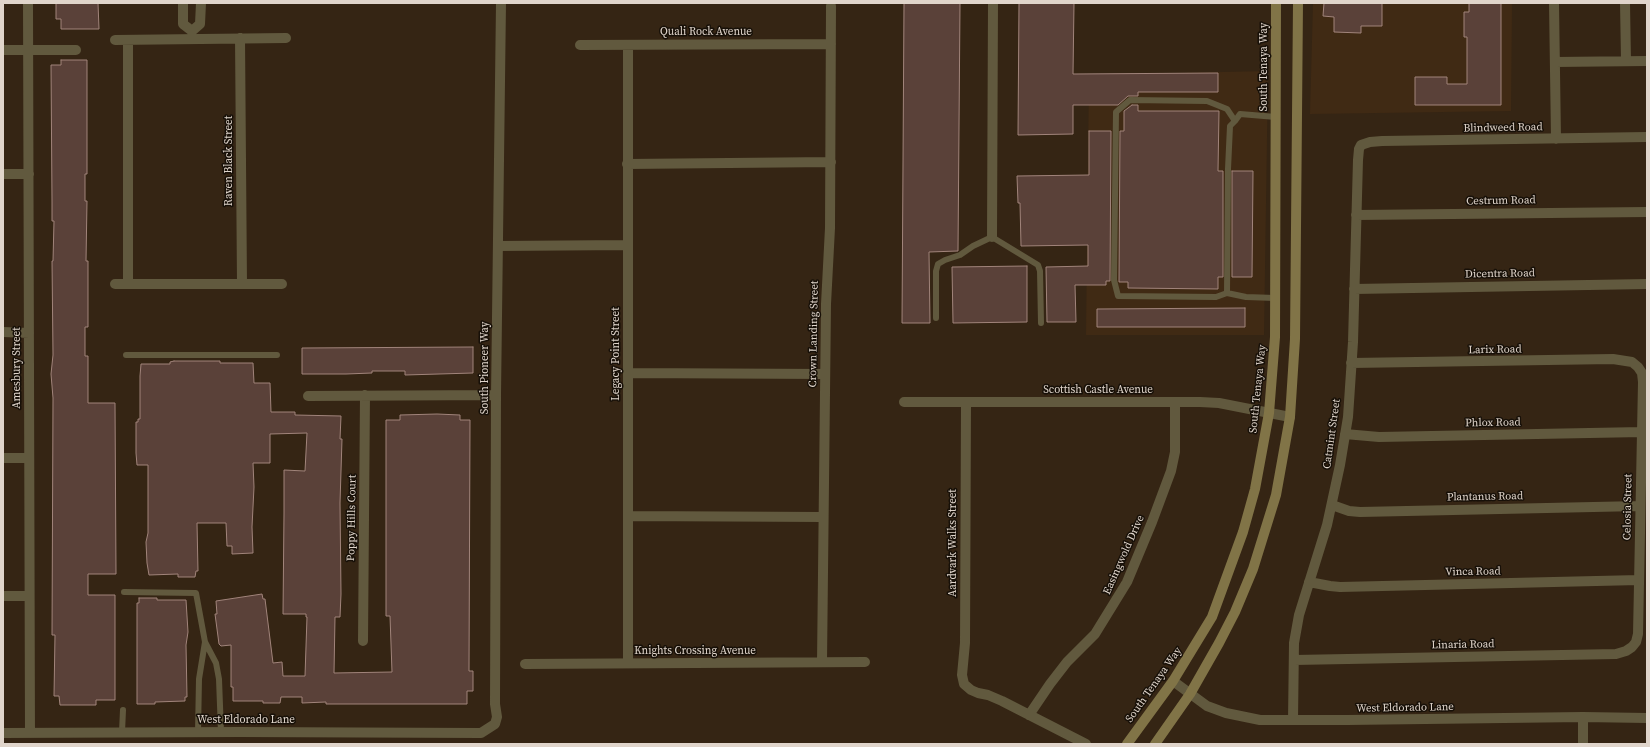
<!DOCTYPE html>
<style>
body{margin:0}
#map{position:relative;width:1650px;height:747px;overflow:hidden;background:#352514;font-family:"Source Serif 4",serif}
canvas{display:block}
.frame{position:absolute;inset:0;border:4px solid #e0d5cb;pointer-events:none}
</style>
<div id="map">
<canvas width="1650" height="747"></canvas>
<div class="frame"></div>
</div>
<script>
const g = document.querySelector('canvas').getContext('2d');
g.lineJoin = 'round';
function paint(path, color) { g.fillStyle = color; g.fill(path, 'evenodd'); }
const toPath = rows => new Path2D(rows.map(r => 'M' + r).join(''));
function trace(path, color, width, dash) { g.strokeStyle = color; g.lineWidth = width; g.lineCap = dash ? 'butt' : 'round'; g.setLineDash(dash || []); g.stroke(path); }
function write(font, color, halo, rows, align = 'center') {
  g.font = font + ' "Source Serif 4",serif'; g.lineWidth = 3; g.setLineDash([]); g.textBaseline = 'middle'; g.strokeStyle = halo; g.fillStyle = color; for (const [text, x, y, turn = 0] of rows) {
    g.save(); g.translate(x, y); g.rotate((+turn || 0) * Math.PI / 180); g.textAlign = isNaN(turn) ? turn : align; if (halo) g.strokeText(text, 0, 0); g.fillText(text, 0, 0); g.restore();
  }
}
paint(toPath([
 [1313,3,1512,3,1511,111,1310,114],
 [1268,71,1264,335,1086,335,1089,75]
]), '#402a14');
const building = toPath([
 [56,3,98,3,99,29,61,29,61,19,56,19,56,3],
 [904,3,960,3,958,251,929,252,930,323,902,323,904,3],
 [1019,3,1074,3,1073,74,1218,73,1218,92,1138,92,1138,96,1128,96,1118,105,1073,105,1073,134,1018,135,1019,3],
 [1324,3,1382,3,1382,26,1361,26,1361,33,1334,32,1334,17,1323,16,1324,3],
 [1469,3,1501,3,1501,105,1415,105,1415,77,1447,77,1447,84,1467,84,1467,37,1464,37,1464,12,1469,12,1469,3],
 [61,60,87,60,87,174,85,174,85,201,87,201,86,261,88,261,88,327,85,327,85,356,88,356,88,403,115,403,116,574,88,574,88,595,115,595,115,700,96,700,96,705,60,705,59,696,54,696,55,635,52,635,53,398,51,374,53,355,52,261,53,261,54,221,52,221,52,202,51,65,61,65,61,60],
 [1132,105,1138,105,1138,111,1219,111,1218,171,1223,171,1223,277,1218,277,1218,289,1128,288,1128,282,1119,282,1120,131,1124,131,1124,111,1132,105],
 [1089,131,1111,131,1110,281,1106,281,1106,285,1075,285,1076,322,1047,322,1046,267,1088,266,1088,245,1021,246,1020,203,1018,203,1017,176,1089,175,1089,131],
 [1232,171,1253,171,1252,277,1232,277,1232,171],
 [1027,266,1027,322,953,323,952,267,1027,266],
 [1245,308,1245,327,1097,327,1097,309,1245,308],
 [473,347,473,373,405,375,405,371,372,371,372,373,346,374,302,374,302,348,473,347],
 [174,361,220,361,220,363,253,363,254,383,270,383,271,412,295,412,295,415,341,416,340,439,342,439,340,503,341,594,340,617,335,617,334,673,392,672,390,616,386,616,386,420,400,420,400,415,437,414,460,415,460,420,470,420,469,671,473,671,473,691,467,691,467,704,326,704,326,702,302,703,302,697,281,697,280,703,263,703,263,701,233,701,233,687,231,687,231,645,221,646,219,644,215,614,217,614,216,601,262,594,263,599,265,599,273,663,282,662,283,676,305,676,307,617,306,617,306,614,283,614,284,513,284,470,305,471,307,433,270,434,270,463,253,463,254,487,252,527,253,553,232,554,232,546,227,546,226,523,197,523,198,571,196,571,195,577,178,577,178,574,149,575,147,563,146,542,148,533,148,465,137,465,136,453,136,422,138,422,138,419,140,419,140,376,141,364,170,364,170,362,174,361],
 [139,598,157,598,157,600,186,600,188,632,186,645,187,697,185,697,185,701,155,702,155,704,137,704,137,603,139,603,139,598]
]);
paint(building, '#5a4139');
trace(building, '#a1847b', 1);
trace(toPath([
 [1235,121,1227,109,1207,101,1130,100,1116,112,1114,280,1118,296,1216,297,1227,293,1228,169,1230,126,1235,121,1240,114,1276,117],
 [1227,293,1246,297,1275,298],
 [936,318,936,271,938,264,945,260,960,255,973,246,992,237,1038,265,1040,271,1041,323],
 [126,355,277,355],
 [124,592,196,593,205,642,216,663,219,679,221,732],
 [122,732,123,710],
 [198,732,199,679,205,642]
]), '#61593e', 6);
trace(toPath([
 [28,3,30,733],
 [183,3,183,24,192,31],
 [1554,3,1556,139],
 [1625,3,1626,61],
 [192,31,200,24,201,3],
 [240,38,242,284],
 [115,40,286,38],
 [580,45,831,44],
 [628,45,628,663],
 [3,50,76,50],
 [1555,62,1647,61],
 [627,164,831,162],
 [3,174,29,174],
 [1356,215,1647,212],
 [992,237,993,3],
 [498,246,628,245],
 [115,284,282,284],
 [128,284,128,40],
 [1354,289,1647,284],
 [3,332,29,333],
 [628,373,825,374],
 [308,396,496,395],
 [904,402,1200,402,1219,403,1290,417],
 [966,402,965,643,962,675,964,684,971,690,978,693,988,695,1002,701,1086,744],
 [1345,434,1379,437,1642,432],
 [3,458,29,458],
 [1332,505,1349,511,1360,512,1640,506],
 [628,516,823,517],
 [1309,582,1330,586,1340,587,1639,580],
 [3,596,29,596],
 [363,641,365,395],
 [1294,660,1616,654,1626,651,1632,647,1636,642,1638,634,1643,382,1642,373,1638,367,1632,362,1613,359,1351,363],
 [822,662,826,304,830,228,831,6],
 [525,664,865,662],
 [1173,681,1207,706,1226,713,1260,720,1347,720,1583,717,1647,718],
 [1029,715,1050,684,1067,662,1095,634,1127,582,1152,522,1171,471,1175,452,1175,402],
 [1293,720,1294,643,1299,615,1327,525,1340,465,1348,417,1353,342,1358,160,1359,149,1361,145,1370,142,1382,141,1647,137],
 [3,733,240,732,481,733,495,724,497,717,495,704,496,395,501,3],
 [1583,744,1583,717]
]), '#61593e', 10);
trace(toPath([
 [1127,744,1173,681,1212,617,1243,532,1255,489,1269,413,1275,337,1276,3],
 [1155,744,1190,694,1219,643,1235,612,1253,569,1276,495,1290,417,1295,339,1298,3]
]), '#817447', 10);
write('11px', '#e0d5cb', '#171008', [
 ["Quali Rock Avenue",706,32],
 ["South Tenaya Way",1264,67,-90],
 ["Blindweed Road",1503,128,-1],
 ["Raven Black Street",229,161,-90],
 ["Cestrum Road",1501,201,-1],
 ["Dicentra Road",1500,274,-1],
 ["Crown Landing Street",814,334,-89],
 ["Larix Road",1495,350,-1],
 ["Legacy Point Street",616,354,-90],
 ["Amesbury Street",17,368,-90],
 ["South Pioneer Way",485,368,-90],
 ["South Tenaya Way",1258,389,-84],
 ["Scottish Castle Avenue",1098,390],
 ["Phlox Road",1493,423,-1],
 ["Catmint Street",1332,434,-82],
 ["Plantanus Road",1485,497,-1],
 ["Celosia Street",1628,507,-89],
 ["Poppy Hills Court",352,518,-89],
 ["Aardvark Walks Street",953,543,-90],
 ["Easingwold Drive",1124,555,-66],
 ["Vinca Road",1473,572,-1],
 ["Linaria Road",1463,645,-1],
 ["Knights Crossing Avenue",695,651],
 ["South Tenaya Way",1154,685,-55],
 ["West Eldorado Lane",1405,708,-1],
 ["West Eldorado Lane",246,720]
]);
</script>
